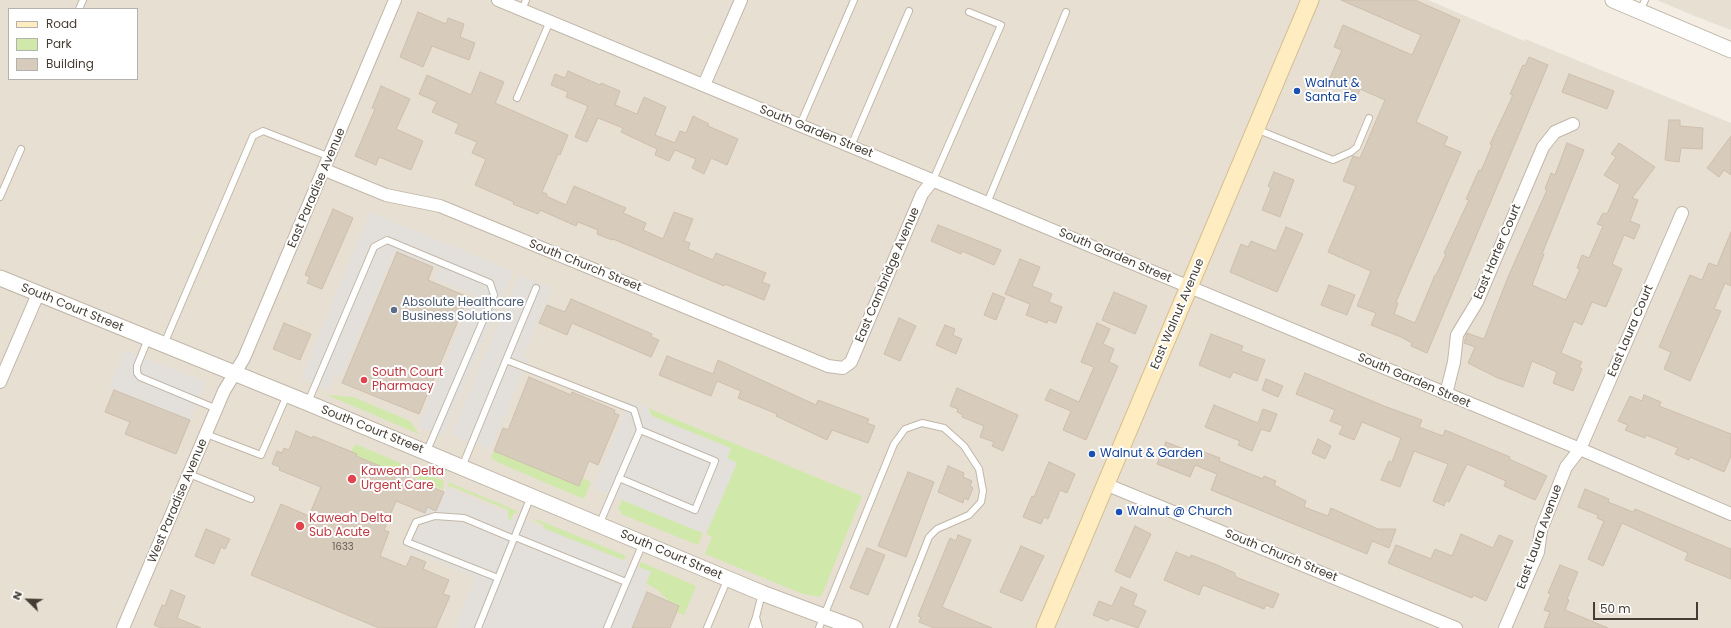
<!DOCTYPE html>
<style>
body{margin:0}
#map{position:relative;width:1731px;height:628px;overflow:hidden;background:#f3ede4;font-family:Poppins,sans-serif}
canvas{display:block}
.legend{position:absolute;left:8px;top:8px;width:130px;height:72px;box-sizing:border-box;background:#fff;border:1px solid #b5b1ae;margin:0;padding:5px 7px;list-style:none;font-size:12px;color:#453d34}
.legend li{display:flex;align-items:center;gap:8px;height:20px}
.legend b{width:20px;border:1px solid #b5b1ae}
.north{position:absolute;left:8px;top:580px;width:40px;height:40px;-webkit-text-stroke:3px #fff;paint-order:stroke;rotate:293deg;font-size:11px;font-weight:700;line-height:16px;text-align:center;color:#453d34}
.north::after{content:'';display:block;margin:auto;width:14px;height:18px;background:#453d34;clip-path:polygon(50% 0,100% 100%,50% 72%,0 100%)}
.scale{position:absolute;left:1593px;top:602px;width:105px;height:18px;box-sizing:border-box;border:2px solid #453d34;border-top:0;padding-left:5px;font-size:12px;line-height:14px;white-space:nowrap;color:#453d34;-webkit-text-stroke:3px #fff;paint-order:stroke}
</style>
<div id="map">
<canvas width="1731" height="628"></canvas>
<ul class="legend">
<li><b style="height:5px;background:#ffecc1"></b>Road</li>
<li><b style="height:11px;background:#d0e9ab"></b>Park</li>
<li><b style="height:11px;background:#d7cbbc"></b>Building</li>
</ul>
<div class="north">N</div>
<div class="scale">50 m</div>
</div>
<script>
const g = document.querySelector('canvas').getContext('2d');
g.lineJoin = 'round';
function paint(path, color) { g.fillStyle = color; g.fill(path, 'evenodd'); }
const toPath = rows => new Path2D(rows.map(r => 'M' + r).join(''));
function trace(path, color, width, dash) { g.strokeStyle = color; g.lineWidth = width; g.lineCap = dash ? 'butt' : 'round'; g.setLineDash(dash || []); g.stroke(path); }
function write(font, color, halo, rows, align = 'center') {
  g.font = font + ' Poppins,sans-serif'; g.lineWidth = 4; g.setLineDash([]); g.textBaseline = 'middle'; g.strokeStyle = halo; g.fillStyle = color; for (const [text, x, y, turn = 0] of rows) {
    g.save(); g.translate(x, y); g.rotate((+turn || 0) * Math.PI / 180); g.textAlign = isNaN(turn) ? turn : align; if (halo) g.strokeText(text, 0, 0); g.fillText(text, 0, 0); g.restore();
  }
}
paint(toPath([
 [0,0,1428,0,1524,41,1525,39,1731,123,1731,628,0,628],
 [9,9,137,9,137,79,9,79],
 [1657,0,1731,0,1731,30,1692,15]
]), '#e7dfd2');
paint(toPath([
 [327,395,353,397,410,421,419,434],
 [648,408,862,496,821,597,803,594,705,554,712,537,706,534,736,463,727,458,731,448,651,416],
 [355,444,410,467,406,476,356,456,351,452],
 [494,451,579,486,582,478,591,482,584,499,499,463,491,458],
 [415,469,444,481,443,490,412,476],
 [448,482,517,511,517,514,514,513,510,522,508,521,508,510,451,486,449,488],
 [622,500,703,533,698,545,621,514,621,511,618,509],
 [536,519,626,556,623,560,543,528,544,525,535,521],
 [641,562,696,586,684,615,677,612,679,606,669,601,659,591,646,583,651,572,639,567]
]), '#d0e9ab');
paint(toPath([
 [370,212,513,271,443,437,421,428,419,424,474,295,434,279,438,269,395,251,341,377,335,374,328,390,301,379],
 [519,275,552,288,523,356,529,359,490,450,451,434],
 [124,350,205,382,190,420,109,388],
 [630,401,648,408,652,416,731,449,727,458,737,463,706,534,593,488],
 [449,488,507,513,510,522,513,516,651,572,643,590,647,592,632,628,455,628,475,577,420,554,409,552,427,507,436,511,445,489]
]), '#e3e0dc');
const building = toPath([
 [1341,0,1415,0,1460,20,1416,122,1448,137,1444,145,1461,152,1396,302,1398,303,1394,314,1415,323,1435,275,1436,275,1446,254,1444,253,1469,200,1466,199,1479,170,1481,171,1492,145,1490,144,1513,95,1510,94,1523,65,1525,66,1529,57,1548,65,1427,353,1411,346,1412,343,1401,337,1371,325,1376,313,1357,306,1371,271,1328,252,1356,186,1343,181,1353,156,1360,158,1385,100,1360,89,1358,95,1328,82,1342,50,1334,47,1343,25,1412,55,1421,35,1341,0],
 [418,12,446,24,448,18,464,24,460,37,475,43,469,60,432,46,423,67,400,57,418,12],
 [568,71,600,85,601,83,620,91,615,105,637,114,644,97,666,107,655,135,675,143,680,131,686,133,693,116,709,124,708,126,738,139,727,165,711,158,704,174,692,168,696,159,675,150,669,161,655,155,657,149,621,132,623,128,598,118,587,142,575,137,588,106,566,97,568,92,551,85,555,74,565,78,568,71],
 [480,72,504,82,495,103,568,135,560,155,558,154,542,192,547,194,546,196,566,205,574,186,626,208,623,213,646,223,643,230,663,239,674,212,693,219,684,241,690,243,688,249,713,260,716,253,766,273,762,282,770,285,764,300,725,284,724,286,613,239,612,240,597,234,598,230,578,222,576,226,540,210,538,214,513,204,514,202,475,185,486,159,472,153,477,142,455,133,459,124,432,112,437,102,419,94,427,75,471,95,480,72],
 [1569,74,1614,91,1607,109,1562,92,1569,74],
 [381,86,410,99,396,129,423,141,411,170,379,157,376,165,355,156,375,109,372,108,381,86],
 [1669,120,1680,120,1680,126,1703,128,1702,149,1681,148,1679,162,1665,160,1669,120],
 [1731,136,1731,175,1724,170,1719,177,1707,168,1731,136],
 [1567,143,1584,150,1542,254,1544,254,1532,285,1566,300,1580,269,1577,268,1582,255,1589,258,1603,226,1597,224,1603,213,1607,214,1620,185,1604,175,1616,157,1611,154,1619,143,1655,167,1632,198,1638,200,1630,221,1640,225,1634,239,1624,235,1612,264,1622,269,1606,307,1592,302,1582,325,1574,321,1561,353,1582,362,1579,367,1582,369,1573,391,1553,383,1557,372,1532,361,1523,387,1498,378,1468,363,1475,347,1464,343,1467,333,1484,339,1508,277,1547,190,1545,189,1551,173,1555,175,1567,143],
 [1274,172,1294,180,1280,217,1262,210,1271,188,1268,186,1274,172],
 [333,209,353,218,322,289,307,283,310,277,305,275,333,209],
 [938,225,1001,250,994,265,962,251,961,254,931,241,938,225],
 [1286,227,1303,234,1277,292,1230,272,1241,244,1248,247,1251,241,1276,251,1286,227],
 [1731,232,1731,286,1725,283,1714,309,1721,311,1690,381,1664,369,1671,352,1659,347,1690,275,1702,280,1709,263,1717,266,1731,232],
 [397,252,433,267,428,280,468,297,419,414,342,383,397,252],
 [1020,259,1040,267,1032,286,1052,294,1049,302,1062,307,1056,323,1048,320,1047,323,1026,315,1030,304,1005,294,1020,259],
 [1329,285,1355,295,1347,315,1321,305,1329,285],
 [1114,292,1147,306,1135,334,1102,320,1114,292],
 [993,293,1005,298,996,320,984,315,993,293],
 [571,299,652,334,651,337,659,340,651,357,572,323,567,335,539,323,547,305,565,312,571,299],
 [899,318,916,326,900,361,884,354,899,318],
 [284,323,311,334,300,360,273,349,284,323],
 [1097,323,1110,329,1103,344,1114,349,1109,362,1118,366,1086,440,1063,430,1071,411,1045,400,1050,389,1079,402,1094,367,1081,362,1097,323],
 [945,325,955,329,953,335,962,339,956,354,936,345,945,325],
 [1211,334,1243,346,1241,351,1265,360,1257,381,1233,372,1230,378,1199,365,1211,334],
 [667,356,713,374,718,360,816,405,818,400,869,419,867,423,875,426,868,443,832,430,827,440,776,416,777,414,738,398,741,391,717,381,711,396,659,375,667,356],
 [1305,373,1384,406,1422,420,1419,427,1443,436,1445,430,1510,457,1509,459,1547,476,1535,500,1504,486,1506,481,1467,464,1449,502,1446,500,1444,506,1433,501,1448,464,1414,451,1400,487,1381,480,1389,461,1392,462,1401,438,1362,422,1354,440,1339,434,1343,426,1330,421,1335,410,1296,394,1305,373],
 [529,377,571,395,572,392,615,410,614,413,619,415,598,465,589,461,579,486,494,451,503,428,508,430,529,377],
 [1266,379,1283,386,1278,397,1262,390,1266,379],
 [957,388,1018,415,1003,451,992,446,994,442,980,437,984,426,962,417,963,415,957,412,958,409,950,406,957,388],
 [114,390,190,420,176,454,125,434,130,422,105,412,114,390],
 [1644,395,1661,402,1659,406,1731,434,1731,456,1724,472,1690,457,1689,460,1675,454,1678,448,1646,435,1645,438,1625,430,1628,425,1618,421,1630,396,1642,401,1644,395],
 [1214,405,1258,423,1263,409,1277,414,1270,432,1261,429,1252,451,1238,445,1240,441,1205,427,1214,405],
 [296,431,312,438,313,436,357,454,356,456,444,492,436,511,427,507,425,513,396,501,384,530,389,532,380,556,406,567,411,556,426,562,423,569,449,580,443,594,450,596,436,628,379,628,251,575,281,504,309,516,321,487,279,470,280,467,272,464,277,451,282,453,284,448,289,450,296,431],
 [1318,439,1331,446,1325,459,1312,453,1318,439],
 [1166,442,1194,453,1196,449,1220,458,1219,461,1263,479,1264,476,1276,481,1274,485,1306,501,1304,507,1328,516,1331,508,1378,529,1396,529,1389,548,1372,541,1367,554,1211,490,1217,474,1195,465,1190,477,1157,464,1166,442],
 [1049,462,1075,474,1067,493,1060,490,1048,519,1044,517,1041,524,1023,517,1032,496,1034,497,1049,462],
 [948,466,964,473,963,477,972,481,970,486,973,488,968,500,964,498,963,503,938,492,948,466],
 [908,472,934,482,906,557,878,546,908,472],
 [1585,489,1609,499,1608,502,1633,512,1635,509,1731,549,1731,579,1685,560,1688,553,1622,523,1603,566,1588,559,1604,521,1597,518,1598,515,1578,507,1585,489],
 [1135,526,1151,534,1130,578,1115,571,1135,526],
 [206,529,230,539,225,549,221,547,214,564,195,556,206,529],
 [1461,534,1493,548,1499,535,1513,541,1486,601,1473,595,1472,598,1388,563,1396,545,1431,559,1435,549,1452,556,1461,534],
 [958,535,971,540,942,607,992,628,934,628,919,622,921,617,918,616,950,538,956,541,958,535],
 [1021,546,1044,556,1022,601,1000,592,1021,546],
 [867,548,885,555,868,595,850,588,867,548],
 [1176,552,1190,558,1191,555,1217,565,1235,573,1235,575,1238,578,1279,594,1273,608,1266,605,1264,609,1203,585,1199,595,1164,580,1176,552],
 [1560,565,1578,572,1567,599,1569,600,1565,610,1608,628,1544,628,1550,612,1544,610,1551,594,1548,593,1560,565],
 [1121,587,1137,594,1133,605,1146,611,1138,628,1110,618,1108,621,1093,615,1099,601,1112,606,1121,587],
 [171,590,185,596,177,618,201,628,161,628,154,625,162,605,165,606,171,590],
 [647,592,679,606,670,628,632,628,647,592]
]);
paint(building, '#d7cbbc');
trace(building, '#cfbfac', 1);
const service = toPath([
 [79,9,83,0],
 [522,10,526,0],
 [1640,11,1645,0],
 [517,98,550,21],
 [800,125,854,0],
 [1256,129,1333,160,1351,152,1357,147,1369,118],
 [851,146,909,11],
 [933,180,1001,25,969,12],
 [0,197,21,149],
 [987,203,1066,12],
 [148,339,137,366,137,373,140,377,217,409],
 [164,344,253,136,263,131,330,157],
 [506,360,536,288],
 [308,402,374,247,387,240,490,283,494,295,426,453],
 [206,434,261,455,287,395],
 [462,467,506,360,634,410,640,430,599,525],
 [189,474,251,499],
 [619,478,695,510,715,461,640,430],
 [515,537,626,582],
 [498,578,407,542,416,522,435,516,464,518,514,539],
 [478,628,531,496],
 [607,628,643,543],
 [707,628,728,578],
 [752,628,756,617],
 [759,628,756,617,762,593],
 [819,628,894,444,905,429,922,423,944,428,964,446,979,469,983,491,981,502,969,515,937,529,929,537,893,628]
]);
const minor = toPath([
 [498,0,1580,449,1731,514],
 [704,85,741,0],
 [325,170,386,195,440,206,828,366,843,368,851,362,922,194,933,180],
 [0,382,38,294],
 [1446,394,1454,362,1457,335,1477,302,1543,147,1555,132,1573,124],
 [1105,484,1456,628],
 [123,628,224,391,244,358,395,0],
 [1505,628,1538,552,1541,530,1566,467,1580,449,1682,213]
]);
const tertiary = toPath([
 [1613,0,1731,50],
 [0,278,308,403,762,593,855,628]
]);
const secondary = toPath([
 [1045,628,1310,0]
]);
trace(service, '#c1b7a9', 8);
trace(minor, '#c1b7a9', 14);
trace(tertiary, '#c1b7a9', 17);
trace(secondary, '#d5bf92', 19);
trace(service, '#fff', 6);
trace(minor, '#fff', 12);
trace(tertiary, '#fff', 15);
trace(secondary, '#ffecc1', 17);
for (const [x, y, r, color] of [
 [1297,91,4,"#1a4fb4"],
 [394,310,4,"#5c6f8a"],
 [364,380,4,"#e0444e"],
 [1092,454,4,"#1a4fb4"],
 [352,479,5,"#e0444e"],
 [1119,512,4,"#1a4fb4"],
 [300,526,5,"#e0444e"]
]) { const dot = new Path2D(); dot.arc(x, y, r, 0, 2 * Math.PI); g.fillStyle = color; g.fill(dot); trace(dot, '#fff', 1.5); }
write('10px', '#6a6056', null, [
 ["1633",343,547]
]);
write('12px', '#164399', '#fff', [
 ["Walnut &",1305,84],
 ["Santa Fe",1305,98],
 ["Walnut & Garden",1100,454],
 ["Walnut @ Church",1127,512]
], 'left');
write('12px', '#453d34', '#fff', [
 ["South Garden Street",816,132,22],
 ["East Paradise Avenue",317,188,-67],
 ["East Harter Court",1498,252,-67],
 ["South Garden Street",1115,256,23],
 ["South Church Street",585,266,22],
 ["East Cambridge Avenue",888,275,-67],
 ["South Court Street",72,308,22],
 ["East Walnut Avenue",1178,314,-67],
 ["East Laura Court",1631,331,-67],
 ["South Garden Street",1414,381,23],
 ["South Court Street",372,430,22],
 ["West Paradise Avenue",178,501,-67],
 ["East Laura Avenue",1540,537,-70],
 ["South Court Street",671,555,23],
 ["South Church Street",1281,556,22]
]);
write('12px', '#4e5e75', '#fff', [
 ["Absolute Healthcare",402,303],
 ["Business Solutions",402,317]
], 'left');
write('12px', '#be3a42', '#fff', [
 ["South Court",372,373],
 ["Pharmacy",372,387],
 ["Kaweah Delta",361,472],
 ["Urgent Care",361,486],
 ["Kaweah Delta",309,519],
 ["Sub Acute",309,533]
], 'left');
</script>
